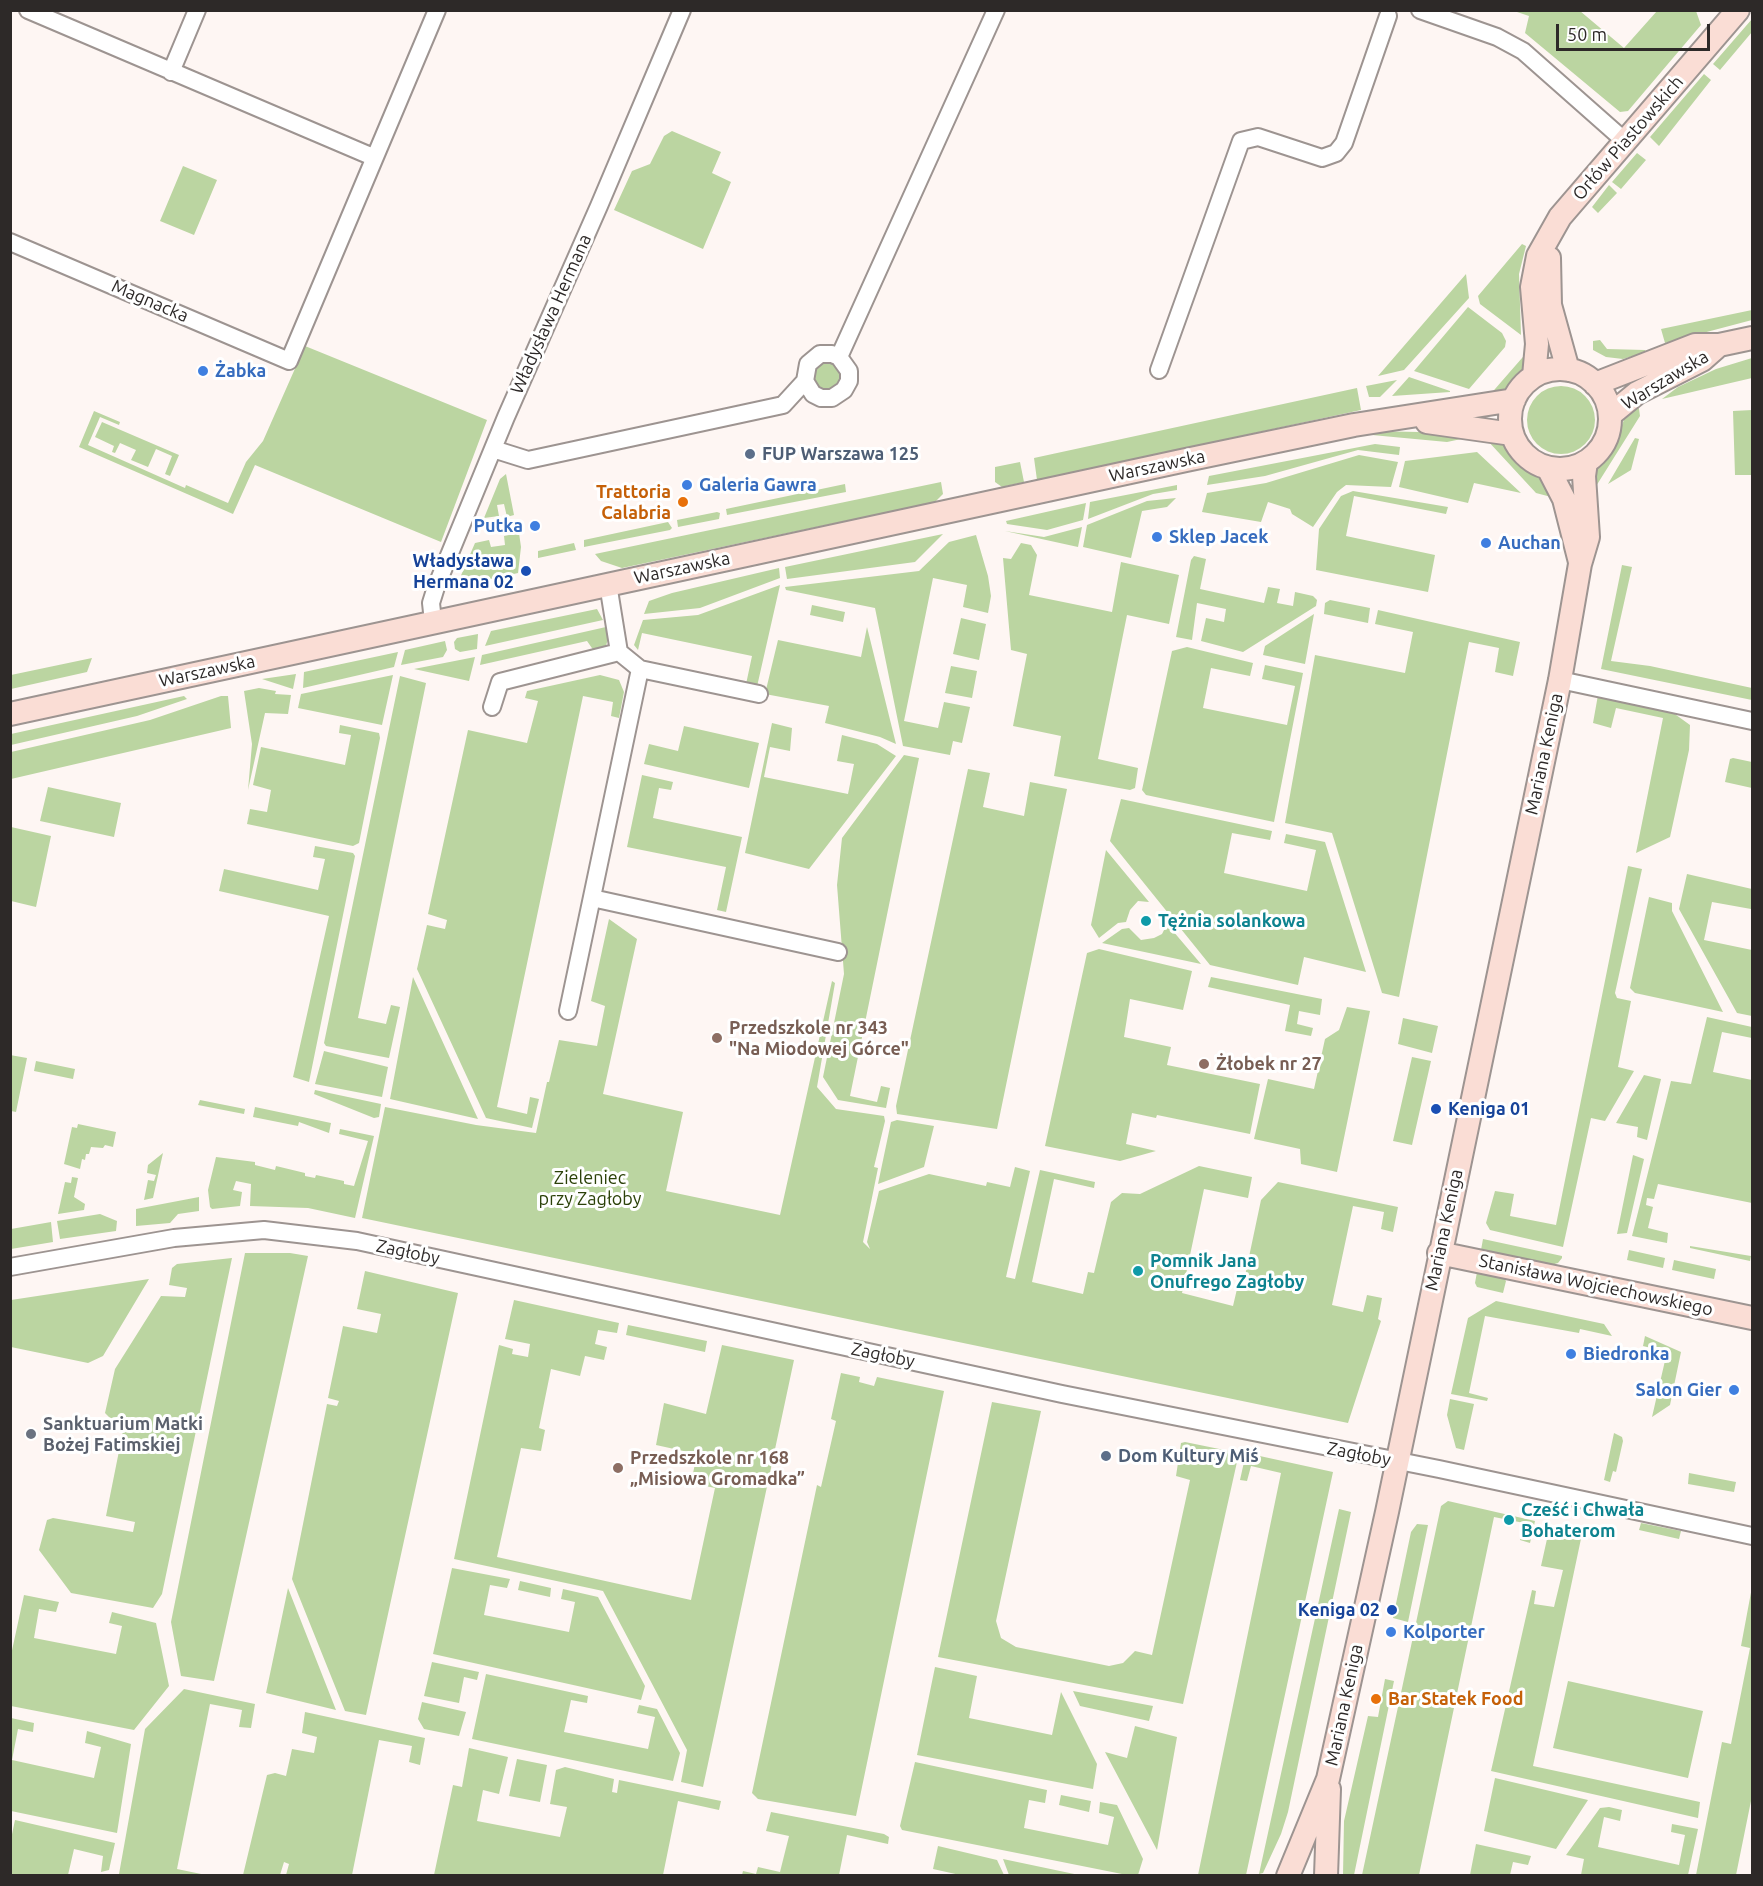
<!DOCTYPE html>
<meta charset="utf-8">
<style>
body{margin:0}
#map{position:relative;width:1763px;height:1886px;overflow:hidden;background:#fef6f3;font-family:Ubuntu,sans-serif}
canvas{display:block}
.frame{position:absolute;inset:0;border:12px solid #2d2928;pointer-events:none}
.scale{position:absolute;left:1556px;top:24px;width:154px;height:27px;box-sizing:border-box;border:3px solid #2d2928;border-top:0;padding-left:8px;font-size:18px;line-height:21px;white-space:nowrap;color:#2d2928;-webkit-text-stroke:4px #fff;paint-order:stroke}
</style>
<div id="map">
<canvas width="1763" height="1886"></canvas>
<div class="frame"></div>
<div class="scale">50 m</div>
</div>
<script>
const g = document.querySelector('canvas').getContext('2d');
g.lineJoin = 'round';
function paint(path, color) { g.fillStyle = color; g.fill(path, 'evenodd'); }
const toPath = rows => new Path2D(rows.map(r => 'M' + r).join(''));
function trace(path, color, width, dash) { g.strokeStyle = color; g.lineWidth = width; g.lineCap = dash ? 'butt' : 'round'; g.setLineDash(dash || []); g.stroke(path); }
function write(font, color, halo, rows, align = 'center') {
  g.font = font + ' Ubuntu,sans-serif'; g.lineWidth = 6; g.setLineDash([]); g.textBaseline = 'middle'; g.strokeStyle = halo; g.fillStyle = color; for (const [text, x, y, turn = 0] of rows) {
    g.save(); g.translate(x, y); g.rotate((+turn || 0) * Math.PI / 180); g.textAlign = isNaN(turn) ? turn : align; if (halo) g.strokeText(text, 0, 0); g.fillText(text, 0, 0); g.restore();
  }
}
paint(toPath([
 [1514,11,1580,11,1624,48,1657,11,1696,11,1701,25,1628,111,1620,112,1525,33,1529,16],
 [1752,19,1752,32,1720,70,1713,64],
 [1704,74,1711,80,1659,146,1650,137],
 [672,131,721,152,712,173,731,182,703,249,614,210,632,171,650,164,664,136],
 [1637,153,1646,160,1621,189,1612,182],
 [183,166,217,180,194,235,160,221],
 [1609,185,1617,193,1598,213,1592,207],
 [1522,244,1526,246,1519,274,1521,335,1480,304,1478,296],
 [1466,274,1469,298,1404,370,1378,376],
 [1468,307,1502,333,1506,341,1505,347,1469,389,1414,371],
 [1752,310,1752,320,1665,343,1661,329],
 [1600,340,1607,349,1645,350,1646,352,1623,359,1606,357,1593,350,1593,341],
 [305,346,487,420,441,542,255,465,233,514,79,447,94,411,120,422,119,425,100,417,88,445,185,488,186,485,228,503,246,462,263,441],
 [1529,350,1523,374,1505,391,1488,397],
 [1752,358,1752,378,1662,399,1678,387,1716,369],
 '812 375a15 15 0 1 1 30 0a15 15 0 1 1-30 0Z',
 [1409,377,1450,391,1450,392,1392,396],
 [1397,380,1380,397,1369,397,1366,386],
 '1527 420a34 34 0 1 1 68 0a34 34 0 1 1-68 0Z',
 [1357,388,1361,410,1037,480,1034,458],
 [1638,402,1640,416,1593,491,1596,471,1615,445,1626,414],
 [1752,410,1752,475,1735,475,1733,411],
 [102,422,179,455,170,476,165,474,172,456,156,449,148,467,131,460,136,450,120,443,115,453,112,452,114,446,95,437],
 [1371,431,1467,433,1466,438,1447,442,1372,435],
 [1635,438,1639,439,1631,470,1608,484],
 [1487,440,1500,441,1519,463,1541,477,1555,498,1536,493],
 [1375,444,1400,447,1399,455,1358,450,1265,476,1207,485,1209,476],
 [1477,452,1521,493,1474,483,1468,503,1399,487,1405,461],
 [1359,455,1398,462,1391,487,1346,485,1337,492,1313,527,1292,514,1290,509,1268,502,1261,522,1202,512,1207,493,1266,483],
 [1020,462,1024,482,1002,487,995,482,995,467],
 [506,474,514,515,507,517,504,504,497,505,499,516,484,518,500,479],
 [941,482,943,494,935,502,622,568,601,561,595,554],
 [845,484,846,492,727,515,726,509],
 [1177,485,1177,490,1153,494,1088,519,1090,502],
 [1353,491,1448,507,1446,514,1354,496,1346,536,1435,555,1428,592,1316,570,1319,529,1341,496],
 [1176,498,1167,507,1142,511,1131,558,1083,547,1087,525,1147,501],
 [1086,503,1083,520,1047,530,1007,524,1006,521],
 [717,512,720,513,719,519,678,527,677,520],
 [668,522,672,528,670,530,584,547,584,540],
 [1082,527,1078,547,1005,531,1044,537],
 [519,533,521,547,518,573,456,587,475,543,489,540,491,547,505,545,504,536],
 [943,534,915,562,787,579,785,567],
 [976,535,988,576,991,596,988,613,963,607,967,585,933,578,904,721,938,728,944,702,970,707,962,743,953,741,950,755,903,746,875,608,786,590,785,587,919,571,949,542],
 [574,543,576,550,538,558,538,551],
 [1021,543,1031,545,1037,555,1029,595,1112,612,1121,562,1179,575,1169,624,1127,615,1098,759,1138,768,1135,788,1130,790,1054,776,1061,736,1013,726,1027,654,1011,650,1003,558,1011,559],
 [1194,556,1206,559,1200,589,1264,603,1268,587,1280,589,1277,603,1293,606,1295,592,1313,596,1317,600,1316,606,1243,652,1201,641,1206,618,1224,622,1226,609,1197,603,1192,640,1176,637,1191,560],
 [1622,565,1632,567,1611,661,1650,666,1752,688,1752,700,1601,669],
 [779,568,780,578,700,608,644,614,649,601,672,593],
 [780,585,756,691,745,689,752,656,642,633,638,650,634,645,643,620,698,615],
 [1330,600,1370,608,1368,623,1324,614,1325,603],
 [812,605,845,612,843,622,810,615],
 [597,609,603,620,485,646,491,631],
 [1378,610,1520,642,1513,676,1495,672,1499,648,1469,642,1399,997,1382,993,1332,833,1285,823,1315,655,1405,673,1413,632,1375,624],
 [1314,614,1305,664,1263,655,1265,646],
 [961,618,986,624,979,660,953,654],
 [606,627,608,639,605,649,594,651,587,641,480,665,482,655],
 [867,627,896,744,880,737,825,723,829,706,765,694,778,640,861,657],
 [478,634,477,649,460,652,455,649,454,642,457,638],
 [445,641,447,650,443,657,401,665,405,650],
 [1187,647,1253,663,1250,676,1211,668,1203,708,1287,725,1295,686,1262,679,1265,665,1303,673,1274,822,1146,795,1142,790,1172,651],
 [398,652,394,667,303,688,304,672],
 [475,657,469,681,414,669],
 [92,658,87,672,11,689,11,675],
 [951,666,977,671,972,698,945,693],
 [296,674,293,689,262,679],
 [393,675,382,725,298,708,301,694],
 [600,675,619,680,624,692,619,718,611,716,613,702,583,696,497,1107,527,1114,530,1097,539,1099,532,1128,486,1118,417,969,427,925,445,929,447,920,428,914,468,730,527,743,538,701,525,698,527,691],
 [400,676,426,683,358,1018,386,1024,391,1005,400,1007,389,1058,326,1046,324,1043],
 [259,688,276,691,275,694,291,695,288,714,265,713,248,790,252,744,244,691],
 [1598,695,1672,712,1690,725,1689,750,1670,837,1636,853,1663,718,1616,708,1611,728,1593,723],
 [184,696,187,699,137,716,11,745,11,734],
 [221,696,228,696,231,728,11,779,11,752,150,720],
 [772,723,792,728,790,751,770,747,764,777,848,794,854,764,837,761,842,735,877,744,896,756,809,869,745,853],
 [340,725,379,733,380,738,359,843,353,846,247,824,250,809,267,812,271,790,253,785,261,747,345,765,351,735,339,733],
 [684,726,759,743,749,788,644,764,649,744,678,751],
 [904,755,919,758,850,1096,877,1102,881,1086,890,1088,886,1108,838,1100,823,1077,844,974,837,885,842,838],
 [1733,758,1752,762,1752,788,1725,782,1730,759],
 [968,769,990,773,983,807,1024,816,1030,782,1067,789,997,1129,897,1114,896,1106],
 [642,775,673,782,671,790,659,788,653,818,742,837,726,912,717,910,726,867,627,847],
 [48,787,121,803,114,837,40,821],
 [1121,799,1272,831,1270,840,1232,833,1224,873,1307,891,1316,850,1284,843,1286,834,1325,842,1366,972,1304,957,1298,985,1210,965,1110,841],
 [11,827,51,836,36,907,11,901],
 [315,846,353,853,355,856,309,1082,293,1077,329,916,219,891,224,869,318,890,325,859,313,857],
 [1106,850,1149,902,1138,901,1130,910,1126,922,1118,923,1099,938,1091,925],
 [1628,866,1642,869,1615,993,1617,998,1631,1001,1618,1067,1634,1071,1605,1121,1591,1118,1563,1247,1490,1230,1486,1223,1495,1191,1514,1194,1510,1216,1556,1225],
 [1687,874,1752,889,1751,909,1712,902,1704,940,1752,950,1752,1016,1737,1013,1679,909],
 [1649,897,1672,903,1672,911,1723,1012,1635,993,1630,988],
 [609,919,637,939,603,1094,683,1112,666,1191,780,1215,832,981,835,983,817,1087,836,1109,884,1116,885,1121,874,1167,878,1168,863,1242,870,1249,867,1242,879,1191,929,1174,986,1186,987,1182,1010,1187,1015,1167,1030,1171,1006,1277,1015,1279,1040,1170,1095,1182,1094,1188,1054,1179,1032,1282,1083,1294,1088,1272,1094,1273,1111,1202,1122,1193,1140,1194,1199,1166,1252,1177,1248,1198,1204,1189,1182,1293,1233,1306,1237,1289,1242,1290,1261,1200,1278,1182,1398,1207,1393,1232,1381,1229,1384,1212,1353,1206,1332,1305,1363,1312,1367,1295,1382,1298,1378,1319,1381,1321,1348,1423,362,1218,385,1107,476,1125,536,1133,547,1082,549,1082,559,1040,597,1046,605,1006,591,1001],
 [1167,924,1201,964,1102,943,1122,929,1129,928,1141,940,1154,938,1162,934],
 [1099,949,1192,971,1183,1010,1130,999,1124,1037,1171,1047,1167,1065,1260,1084,1250,1134,1157,1115,1156,1118,1132,1113,1126,1144,1156,1151,1120,1161,1045,1146,1087,953],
 [413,977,478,1119,390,1099],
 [1211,977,1322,999,1320,1015,1299,1011,1297,1024,1313,1028,1311,1036,1285,1031,1290,1005,1208,987],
 [1347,1007,1370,1011,1337,1172,1301,1164,1300,1149,1254,1139,1268,1079,1314,1089,1325,1039,1339,1030],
 [1707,1017,1752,1027,1752,1038,1722,1032,1713,1072,1752,1080,1752,1203,1658,1184,1654,1199,1647,1198,1646,1205,1653,1207,1648,1228,1668,1233,1667,1243,1632,1236,1671,1081,1691,1084],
 [1403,1018,1438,1026,1432,1053,1398,1044],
 [324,1051,388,1067,382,1097,315,1084],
 [10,1055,27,1058,16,1112,11,1111],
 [1412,1057,1431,1061,1412,1145,1393,1141],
 [36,1061,75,1069,73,1079,34,1071],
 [1644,1075,1661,1079,1647,1140,1637,1137,1638,1127,1616,1123],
 [315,1090,381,1104,379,1117,374,1118,314,1094],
 [200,1100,245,1109,244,1114,198,1105],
 [255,1107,331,1123,329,1133,299,1122,298,1126,253,1117],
 [897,1120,934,1126,924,1167,878,1184,891,1122],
 [78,1124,116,1132,113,1147,105,1145,103,1148,91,1147,89,1154,86,1154,85,1160,82,1159,80,1169,64,1164,72,1127,77,1128],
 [340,1129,374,1136,355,1218,308,1208,250,1206,251,1184,236,1181,233,1190,242,1192,240,1206,212,1209,210,1207,208,1190,216,1157,255,1162,255,1165,275,1170,276,1166,305,1173,305,1176,315,1178,316,1175,344,1181,344,1184,354,1186,368,1141,339,1134],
 [163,1153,153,1198,144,1200,148,1180,154,1181,156,1175,147,1173,148,1165],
 [1633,1155,1644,1159,1627,1233,1617,1234],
 [72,1177,78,1178,74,1197,85,1204,84,1210,58,1214,65,1182,71,1183],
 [199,1197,199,1211,178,1214,170,1223,136,1226,136,1209],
 [100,1214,117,1221,116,1231,60,1239,57,1221],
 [51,1222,53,1242,11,1249,11,1229],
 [1483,1239,1562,1256,1562,1258,1558,1263,1551,1265,1481,1250],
 [1690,1246,1751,1256,1750,1261,1690,1248],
 [1629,1250,1665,1258,1663,1268,1627,1260],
 [245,1253,290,1253,308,1256,214,1681,181,1676,171,1622],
 [232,1258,162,1594,153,1608,71,1593,39,1550,47,1520,53,1518,133,1532,135,1522,106,1516,125,1421,110,1418,105,1413,115,1369,161,1296,185,1297,187,1288,169,1285,172,1268,177,1264],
 [1674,1260,1716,1269,1714,1279,1672,1270],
 [365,1271,458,1293,366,1715,345,1711,292,1579,327,1404,337,1406,339,1401,328,1398,343,1326,377,1333,381,1314,357,1309],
 [1477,1272,1503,1277,1506,1281,1503,1293,1477,1287,1475,1283],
 [149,1279,103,1356,88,1363,11,1347,11,1300],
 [514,1300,619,1323,617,1333,598,1330,595,1344,607,1347,604,1360,585,1356,580,1376,551,1369,539,1428,545,1430,541,1451,521,1448,497,1557,691,1600,715,1488,691,1483,697,1454,656,1445,664,1403,706,1414,722,1345,794,1360,703,1787,681,1782,687,1750,603,1591,454,1559,499,1345,513,1349,512,1354,528,1357,530,1344,505,1339],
 [1496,1301,1604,1324,1612,1336,1580,1329,1579,1333,1485,1316,1469,1393,1488,1398,1487,1401,1451,1394,1468,1318],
 [628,1325,707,1341,705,1352,626,1335],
 [1645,1336,1681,1352,1670,1405,1652,1417,1667,1352,1643,1346],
 [841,1373,860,1377,859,1382,874,1386,877,1377,944,1391,856,1816,758,1799,752,1793,817,1485,821,1487,836,1421,831,1419],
 [1450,1399,1474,1404,1464,1450,1456,1448,1447,1415],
 [992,1402,1041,1411,996,1621,1001,1638,1016,1647,1109,1666,1123,1663,1135,1651,1152,1655,1190,1480,1176,1476,1181,1443,1185,1442,1239,1453,1183,1704,938,1657],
 [1614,1433,1622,1437,1623,1441,1616,1472,1613,1471,1610,1482,1604,1480],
 [1246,1453,1333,1472,1246,1875,1198,1875,1281,1473,1251,1466,1247,1481,1240,1480],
 [1689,1473,1736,1482,1734,1492,1688,1484],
 [1448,1501,1535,1521,1530,1543,1520,1540,1524,1523,1494,1517,1419,1875,1362,1875,1441,1506],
 [1339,1509,1351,1512,1288,1812,1281,1834,1263,1873,1259,1874],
 [1641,1523,1681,1531,1679,1539,1639,1530],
 [1417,1524,1428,1525,1408,1622,1393,1618,1411,1532],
 [1555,1526,1582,1534,1533,1766,1700,1802,1698,1818,1491,1771,1532,1590,1536,1591,1534,1604,1554,1607,1563,1570,1541,1566,1549,1530],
 [452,1568,510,1579,507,1588,490,1585,484,1615,569,1632,575,1602,561,1599,563,1589,598,1597,645,1686,641,1700,433,1654],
 [520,1581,551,1588,550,1597,518,1590],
 [1752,1587,1752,1796,1736,1875,1696,1875,1722,1742,1731,1744,1750,1648,1741,1646],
 [288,1588,336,1710,266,1693],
 [24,1595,59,1602,56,1612,39,1609,34,1638,116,1654,122,1626,109,1623,112,1612,156,1623,169,1686,134,1730,11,1706,11,1655],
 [432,1662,479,1672,477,1680,464,1677,459,1703,424,1696],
 [935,1667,977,1676,969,1718,1052,1735,1061,1692,1097,1764,1093,1789,917,1755],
 [486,1674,588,1696,587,1703,571,1700,564,1732,648,1749,655,1717,637,1713,639,1705,657,1709,680,1753,673,1781,472,1739],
 [1385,1679,1394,1681,1354,1875,1343,1875,1344,1821,1368,1716,1378,1717],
 [1568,1681,1703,1711,1688,1778,1553,1748],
 [184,1689,255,1704,251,1728,239,1727,242,1710,210,1704,177,1869,206,1875,119,1874,145,1729],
 [1073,1691,1153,1706,1149,1721,1080,1706],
 [422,1702,466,1712,459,1736,424,1729,418,1719],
 [305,1712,425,1738,420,1765,409,1762,412,1746,379,1740,352,1875,286,1875,289,1864,284,1862,280,1875,243,1875,267,1775,275,1773,286,1776,292,1749,314,1753,317,1737,302,1733],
 [11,1718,34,1723,33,1732,18,1729,12,1760,94,1778,101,1747,85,1743,87,1731,131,1744,117,1833,11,1811],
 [1135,1726,1177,1737,1157,1850,1105,1752,1127,1758],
 [469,1748,508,1757,499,1794,483,1790,477,1821,560,1837,567,1807,550,1804,556,1770,565,1767,614,1779,612,1792,617,1793,619,1780,721,1801,719,1810,678,1801,663,1875,434,1875,453,1785,462,1787],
 [517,1759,547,1765,540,1802,509,1796],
 [915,1762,1047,1790,1045,1803,1029,1800,1024,1828,1108,1845,1114,1817,1099,1813,1100,1802,1117,1805,1143,1859,1138,1875,1127,1875,902,1830,900,1826],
 [1495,1778,1588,1800,1556,1849,1484,1831],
 [1061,1795,1091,1801,1089,1812,1059,1805],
 [1609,1807,1622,1810,1620,1821,1604,1817,1598,1847,1679,1865,1685,1835,1671,1832,1672,1824,1698,1829,1688,1875,1581,1875,1584,1859,1566,1855,1600,1808],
 [771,1812,884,1834,889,1837,888,1844,847,1835,839,1875,742,1875,743,1871,756,1874,758,1867,780,1872,789,1836,766,1831],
 [15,1820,115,1843,109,1870,101,1872,103,1856,74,1849,68,1875,11,1875,11,1839],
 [1476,1844,1531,1856,1528,1865,1513,1862,1510,1875,1470,1875],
 [938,1846,997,1860,1004,1875,960,1875,933,1869],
 [1003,1859,1079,1875,1009,1875]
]), '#bbd5a1');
const street = toPath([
 [28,10,373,157],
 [1420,10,1497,37,1523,51,1626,142],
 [171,72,197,10],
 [10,242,289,361,437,10],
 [839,357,996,10],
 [1159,370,1241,141,1258,137,1322,158,1336,153,1344,143,1388,16],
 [493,449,528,460,783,405,805,381,808,364,820,354,832,354,839,357,849,371,849,381,844,390,832,398,821,398,813,394,805,381],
 [433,621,431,603,436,587,506,417,599,206,682,10],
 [619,652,640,669,759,694],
 [1560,680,1752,721],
 [492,707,500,682,619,652,608,584],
 [592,898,838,952],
 [568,1011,640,669],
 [10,1267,174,1238,264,1230,357,1241,1062,1394,1439,1469,1752,1536]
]);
const secondary = toPath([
 [1549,258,1550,305,1568,370],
 '1510 419a50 50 0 1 1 100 0a50 50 0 1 1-100 0Z',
 [1534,376,1537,344,1532,287,1538,256,1560,217,1738,10],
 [1595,384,1695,345,1719,345,1752,338],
 [1610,415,1637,393,1702,360,1719,345],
 [1427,422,1512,434],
 [1548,468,1564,499,1580,562],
 [10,714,1186,460,1354,425,1514,400],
 [1439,1253,1752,1318],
 [1288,1876,1328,1779,1387,1512,1560,680,1580,564,1588,537,1584,476,1586,462],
 [1326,1876,1329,1789]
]);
trace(street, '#9d9491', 20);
trace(secondary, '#9d9491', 26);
trace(street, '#fff', 16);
trace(secondary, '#faddd5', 22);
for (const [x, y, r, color] of [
 [203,371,6,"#3f7fe0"],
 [750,454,6,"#5c6f8a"],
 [687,485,6,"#3f7fe0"],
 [683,502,6,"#e8710a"],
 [535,526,6,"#3f7fe0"],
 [1157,537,6,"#3f7fe0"],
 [1486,543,6,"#3f7fe0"],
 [526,571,6,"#1a4fb4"],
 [1146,921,6,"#0f9aa8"],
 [717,1038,6,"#8d6e63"],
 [1204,1064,6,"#8d6e63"],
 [1436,1109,6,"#1a4fb4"],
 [1138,1271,6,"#0f9aa8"],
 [1571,1354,6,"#3f7fe0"],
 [1734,1390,6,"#3f7fe0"],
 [31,1434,6,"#6b7280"],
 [1106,1456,6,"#5c6f8a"],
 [618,1468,6,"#8d6e63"],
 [1509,1520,6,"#0f9aa8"],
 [1392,1610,6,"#1a4fb4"],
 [1391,1632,6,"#3f7fe0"],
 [1376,1699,6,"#e8710a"]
]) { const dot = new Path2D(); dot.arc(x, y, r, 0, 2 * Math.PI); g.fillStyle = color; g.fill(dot); trace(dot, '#fff', 2); }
write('18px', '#2d2928', '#fff', [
 ["Orłów Piastowskich",1628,138,-49],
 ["Magnacka",150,301,23],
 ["Władysława Hermana",551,314,-66],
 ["Warszawska",1665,380,-31],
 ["Warszawska",1157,466,-12],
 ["Warszawska",682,568,-12],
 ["Warszawska",207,671,-12],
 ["Mariana Keniga",1544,754,-78],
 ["Mariana Keniga",1444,1230,-78],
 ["Zagłoby",408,1252,12],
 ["Stanisława Wojciechowskiego",1596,1285,12],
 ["Zagłoby",883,1355,12],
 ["Zagłoby",1359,1454,11],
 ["Mariana Keniga",1344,1705,-78]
]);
write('bold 18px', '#366cbe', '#fff', [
 ["Żabka",215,371],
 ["Galeria Gawra",699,485],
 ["Putka",523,526,"right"],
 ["Sklep Jacek",1169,537],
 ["Auchan",1498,543],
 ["Biedronka",1583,1354],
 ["Salon Gier",1722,1390,"right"],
 ["Kolporter",1403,1632]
], 'left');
write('bold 18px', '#4e5e75', '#fff', [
 ["FUP Warszawa 125",762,454],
 ["Dom Kultury Miś",1118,1456]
], 'left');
write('bold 18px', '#c56008', '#fff', [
 ["Trattoria",671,492],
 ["Calabria",671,513],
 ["Bar Statek Food",1388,1699,"left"]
], 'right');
write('bold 18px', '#164399', '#fff', [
 ["Władysława",514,561],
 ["Hermana 02",514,582],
 ["Keniga 01",1448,1109,"left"],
 ["Keniga 02",1380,1610]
], 'right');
write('bold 18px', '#0d838f', '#fff', [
 ["Tężnia solankowa",1158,921],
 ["Pomnik Jana",1150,1261],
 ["Onufrego Zagłoby",1150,1282],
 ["Cześć i Chwała",1521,1510],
 ["Bohaterom",1521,1531]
], 'left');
write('bold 18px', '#785e54', '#fff', [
 ["Przedszkole nr 343",729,1028],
 ["\"Na Miodowej Górce\"",729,1049],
 ["Żłobek nr 27",1216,1064],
 ["Przedszkole nr 168",630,1458],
 ["„Misiowa Gromadka”",630,1479]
], 'left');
write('18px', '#2b4108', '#fff', [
 ["Zieleniec",590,1178],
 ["przy Zagłoby",590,1199]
]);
write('bold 18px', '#5b616d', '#fff', [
 ["Sanktuarium Matki",43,1424],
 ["Bożej Fatimskiej",43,1445]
], 'left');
</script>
